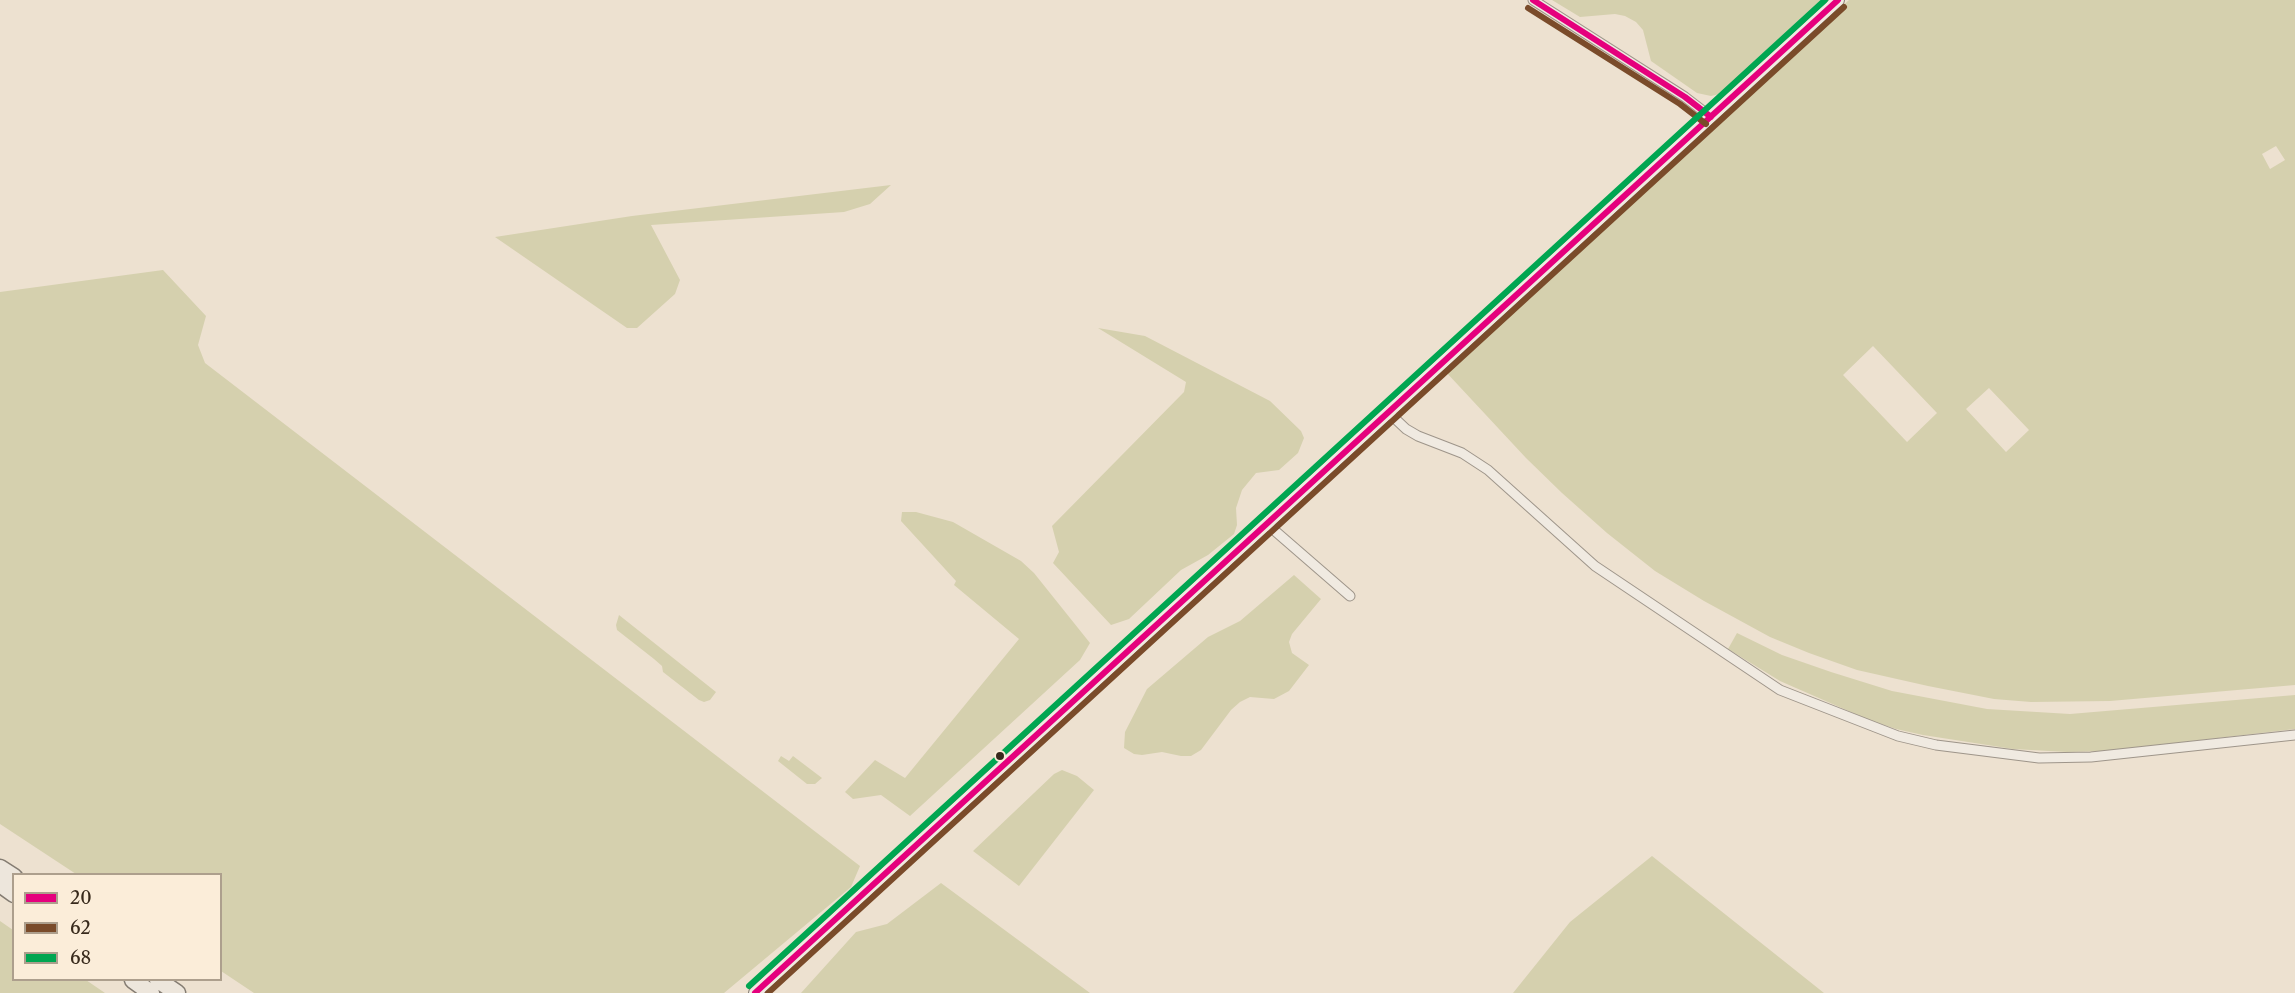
<!DOCTYPE html>
<style>
body{margin:0}
#map{position:relative;width:2295px;height:993px;overflow:hidden;background:#ede1d0;font-family:"Libre Caslon Text",serif}
canvas{display:block}
.legend{position:absolute;left:12px;top:873px;width:210px;height:108px;box-sizing:border-box;background:#fbedd9;border:2px solid #ad9f8d;margin:0;padding:8px 10px;list-style:none;font-size:18px;color:#382a1c}
.legend li{display:flex;align-items:center;gap:12px;height:30px}
.legend b{width:30px;border:2px solid #ad9f8d}
</style>
<div id="map">
<canvas width="2295" height="993"></canvas>
<ul class="legend">
<li><b style="height:8px;background:#e5007d"></b>20</li>
<li><b style="height:8px;background:#7a4b2a"></b>62</li>
<li><b style="height:8px;background:#00a651"></b>68</li>
</ul>
</div>
<script>
const g = document.querySelector('canvas').getContext('2d');
g.lineJoin = 'round';
function paint(path, color) { g.fillStyle = color; g.fill(path, 'evenodd'); }
const toPath = rows => new Path2D(rows.map(r => 'M' + r).join(''));
function trace(path, color, width, dash) { g.strokeStyle = color; g.lineWidth = width; g.lineCap = dash ? 'butt' : 'round'; g.setLineDash(dash || []); g.stroke(path); }
paint(toPath([
 [1552,0,1825,0,1724,93,1711,96,1697,93,1651,61,1643,30,1636,22,1625,16,1615,14,1580,17],
 [1849,0,2295,0,2295,685,2110,701,2031,702,1994,699,1928,686,1857,670,1809,653,1770,637,1704,601,1655,571,1607,533,1562,493,1526,458,1445,371],
 [2276,146,2285,160,2270,169,2262,154],
 [1873,346,1937,413,1907,442,1843,375],
 [1989,388,2029,430,2006,452,1966,409],
 [891,185,870,204,844,212,651,225,680,280,675,294,637,328,627,328,495,237,632,216],
 [163,270,206,316,198,345,205,363,860,866,851,887,724,993,254,993,221,971,220,874,76,874,0,824,0,292],
 [1098,328,1145,336,1270,401,1301,431,1304,438,1298,453,1279,470,1256,473,1242,490,1236,508,1237,525,1234,534,1208,555,1181,570,1129,619,1111,625,1053,563,1059,552,1052,526,1184,392,1186,382],
 [902,512,916,512,953,522,1021,561,1034,573,1090,643,1080,660,910,816,881,795,853,799,845,792,875,760,905,778,1019,639,954,585,956,581,901,521],
 [1294,575,1321,599,1292,634,1289,642,1292,653,1309,665,1289,691,1274,699,1250,697,1240,702,1231,710,1201,750,1191,756,1181,756,1162,752,1142,755,1134,754,1124,748,1125,732,1147,689,1208,637,1240,621],
 [619,615,716,692,710,700,704,702,699,700,663,672,662,666,654,659,617,630,616,625],
 [1737,633,1782,655,1831,672,1892,691,1987,709,2070,714,2295,695,2295,729,2107,751,2067,752,2013,749,1923,735,1896,729,1869,720,1780,681,1728,649],
 [781,756,789,761,793,756,822,778,815,784,807,784,778,761],
 [1062,770,1077,776,1094,790,1019,886,973,851,1054,774],
 [1652,856,1824,993,1513,993,1570,922],
 [941,883,1090,993,801,993,856,932,887,924],
 [0,921,13,930,14,980,86,980,105,993,0,993]
]), '#d5d0ae');
const street = toPath([
 [1533,0,1685,97,1711,117],
 [1389,413,1406,429,1418,436,1462,453,1488,470,1595,566,1780,690,1898,736,1936,745,2039,758,2091,757,2295,735],
 [1267,524,1350,596]
]);
const secondary = toPath([
 [755,993,1838,0]
]);
const highway = toPath([
 [0,868,14,877],
 [0,884,14,894],
 [133,980,151,993],
 [158,980,177,993]
]);
trace(street, '#9e958a', 11);
trace(secondary, '#847c72', 14);
trace(highway, '#847c72', 19);
trace(street, '#f0eae1', 9);
trace(secondary, '#f0eae1', 12);
trace(highway, '#ede6dc', 16);
trace(toPath([
 [1533,0,1685,97,1711,117],
 [755,993,1838,0]
]), '#e5007d', 6);
trace(toPath([
 [1528,8,1680,104,1706,124],
 [768,993,1844,7]
]), '#7a4b2a', 6);
trace(toPath([
 [749,986,1825,0]
]), '#00a651', 6);
for (const [x, y, r, color] of [
 [1000,756,5,"#382a1c"]
]) { const dot = new Path2D(); dot.arc(x, y, r, 0, 2 * Math.PI); g.fillStyle = color; g.fill(dot); trace(dot, '#fbedd9', 2); }
</script>
